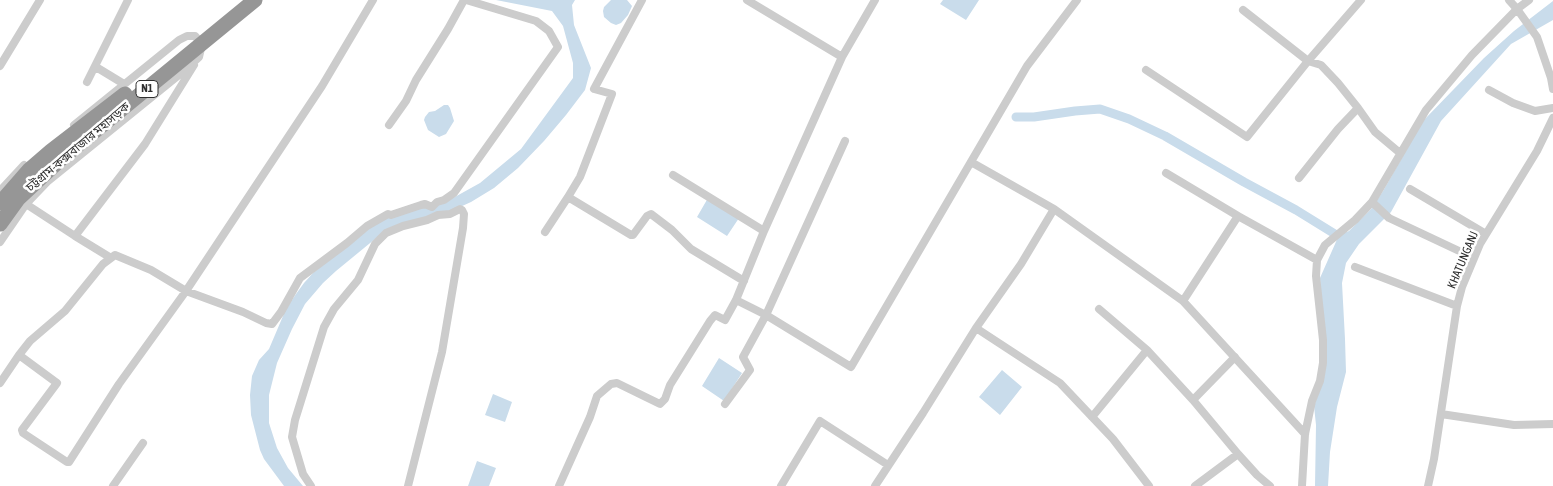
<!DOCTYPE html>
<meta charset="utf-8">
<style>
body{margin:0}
canvas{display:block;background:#fff}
</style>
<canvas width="1553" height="486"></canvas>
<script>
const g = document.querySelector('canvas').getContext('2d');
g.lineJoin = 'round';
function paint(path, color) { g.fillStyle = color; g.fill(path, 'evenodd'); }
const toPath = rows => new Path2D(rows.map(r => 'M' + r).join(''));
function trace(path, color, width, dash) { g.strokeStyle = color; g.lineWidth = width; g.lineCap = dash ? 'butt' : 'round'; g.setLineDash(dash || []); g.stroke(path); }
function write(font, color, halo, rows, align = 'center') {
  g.font = font + ' "Asap Condensed","Noto Sans Bengali",sans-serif'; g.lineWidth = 5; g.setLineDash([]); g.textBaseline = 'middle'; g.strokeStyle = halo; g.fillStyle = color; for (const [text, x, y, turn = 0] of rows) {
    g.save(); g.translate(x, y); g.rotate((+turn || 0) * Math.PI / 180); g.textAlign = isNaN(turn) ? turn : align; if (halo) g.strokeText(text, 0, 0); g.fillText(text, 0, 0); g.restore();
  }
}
paint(toPath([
 [496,0,575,0,572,5,574,25,591,68,585,90,566,115,544,141,518,168,494,188,471,202,449,212,390,228,375,239,336,271,323,283,305,304,292,329,277,363,269,395,269,423,277,448,288,468,303,486,284,486,264,459,260,450,251,415,250,395,252,376,259,360,269,349,286,309,296,294,304,283,313,273,363,232,380,220,453,198,480,183,521,149,573,78,573,63,563,26,552,11],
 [611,0,627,0,632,6,628,15,621,23,616,25,611,23,604,17,603,11,604,7],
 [943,0,979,0,966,20,940,4],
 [1553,1,1553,20,1511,44,1441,121,1391,212,1359,244,1346,263,1342,283,1345,339,1346,372,1337,407,1330,452,1328,486,1315,486,1316,425,1314,406,1324,376,1320,278,1339,235,1349,231,1372,208,1383,191,1423,121,1484,58,1514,31],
 [444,105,448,105,450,108,454,121,446,134,439,137,428,130,424,120,425,117,429,112,435,111],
 [708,198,739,218,727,236,697,217],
 [719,358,742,373,724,401,702,386],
 [1002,370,1022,387,1000,415,979,397],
 [493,394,512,402,505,422,485,415],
 [477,461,496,468,489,486,468,486]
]), '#c9dceb');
trace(toPath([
 [1016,117,1034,117,1075,111,1100,109,1129,119,1165,136,1244,182,1296,210,1343,239]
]), '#c9dceb', 9);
trace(toPath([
 [373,0,322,86,186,291,119,384,69,462,67,462,23,433,22,430,57,383,19,355,30,341,65,311,103,264,115,255,151,270,186,291,243,312,266,323,272,324,281,312,300,278,347,243,367,226,388,214,391,215,421,205,425,204,432,207,437,202,444,200,454,193,558,47,549,31,536,21,466,0],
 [642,0,594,89,612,94,580,177,568,197,631,235,633,235,647,216,651,214,672,230,691,249,744,281],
 [747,0,842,57],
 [1509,0,1517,9,1529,0],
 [1243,10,1308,61,1321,65,1338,83,1358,108,1338,129,1299,178],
 [0,66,40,0],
 [96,67,124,84],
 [1146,70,1247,137,1308,61,1361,0],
 [87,82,128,0],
 [1489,90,1513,103,1535,111,1553,108],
 [1358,108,1375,132,1400,153],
 [389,125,406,101,416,80,448,29,464,0],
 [971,162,1054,209,1183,301,1305,434],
 [1166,173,1238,216,1183,301],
 [673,175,764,231],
 [1410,189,1486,234],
 [0,191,24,165],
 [1372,202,1389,218,1474,258],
 [26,204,75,236],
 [1238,216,1317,260],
 [545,232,568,197],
 [0,242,26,204,47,182,184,71,199,57,202,44,195,36,187,36,179,40,74,125],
 [111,258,75,236,145,144,194,65],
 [1355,267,1457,306],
 [736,300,766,315,851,367,1027,66,1077,0],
 [1099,309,1147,350,1193,400,1238,454,1195,486],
 [976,328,1060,383,1113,439,1149,486],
 [0,383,19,355],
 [1193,400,1235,357],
 [725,404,750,370,743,357,766,315,845,141],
 [1441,414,1514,425,1553,424],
 [1092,417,1147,350],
 [1238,454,1257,475,1270,486],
 [113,486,143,443],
 [311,486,303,474,292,437,295,420,324,327,334,309,358,280,375,244,386,233,403,226,427,220,438,215,450,214,460,209,462,210,464,214,463,228,442,352,408,486],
 [559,486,590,417,597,396,611,384,617,383,660,404,665,399,670,385,710,321,715,315,725,320,736,300,764,231,842,57,875,0],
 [781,486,820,421,888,465],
 [875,486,923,413,976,328,1021,264,1054,209],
 [1302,486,1305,434,1312,401,1320,381,1323,363,1323,340,1316,276,1317,260,1325,245,1355,220,1372,202,1426,110,1472,55,1517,9,1537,37,1551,78,1553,89],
 [1428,486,1434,459,1457,306,1462,287,1480,244,1537,151,1553,118]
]), '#ccc', 8);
trace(toPath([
 [0,203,29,170,51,151,125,94],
 [0,224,18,199,61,159,255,0]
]), '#969696', 15);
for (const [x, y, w] of [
 [147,89,22]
]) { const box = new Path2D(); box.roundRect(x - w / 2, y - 8.5, w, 17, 4); g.fillStyle = '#fff'; g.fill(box); trace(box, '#2f2f2f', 1); }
write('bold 11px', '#2f2f2f', null, [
 ["N1",147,89]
]);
write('12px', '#2f2f2f', '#fff', [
 ["চট্টগ্রাম-কক্সবাজার মহাসড়ক",78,147,-40],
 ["KHATUNGANJ",1463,260,-67]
]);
</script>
